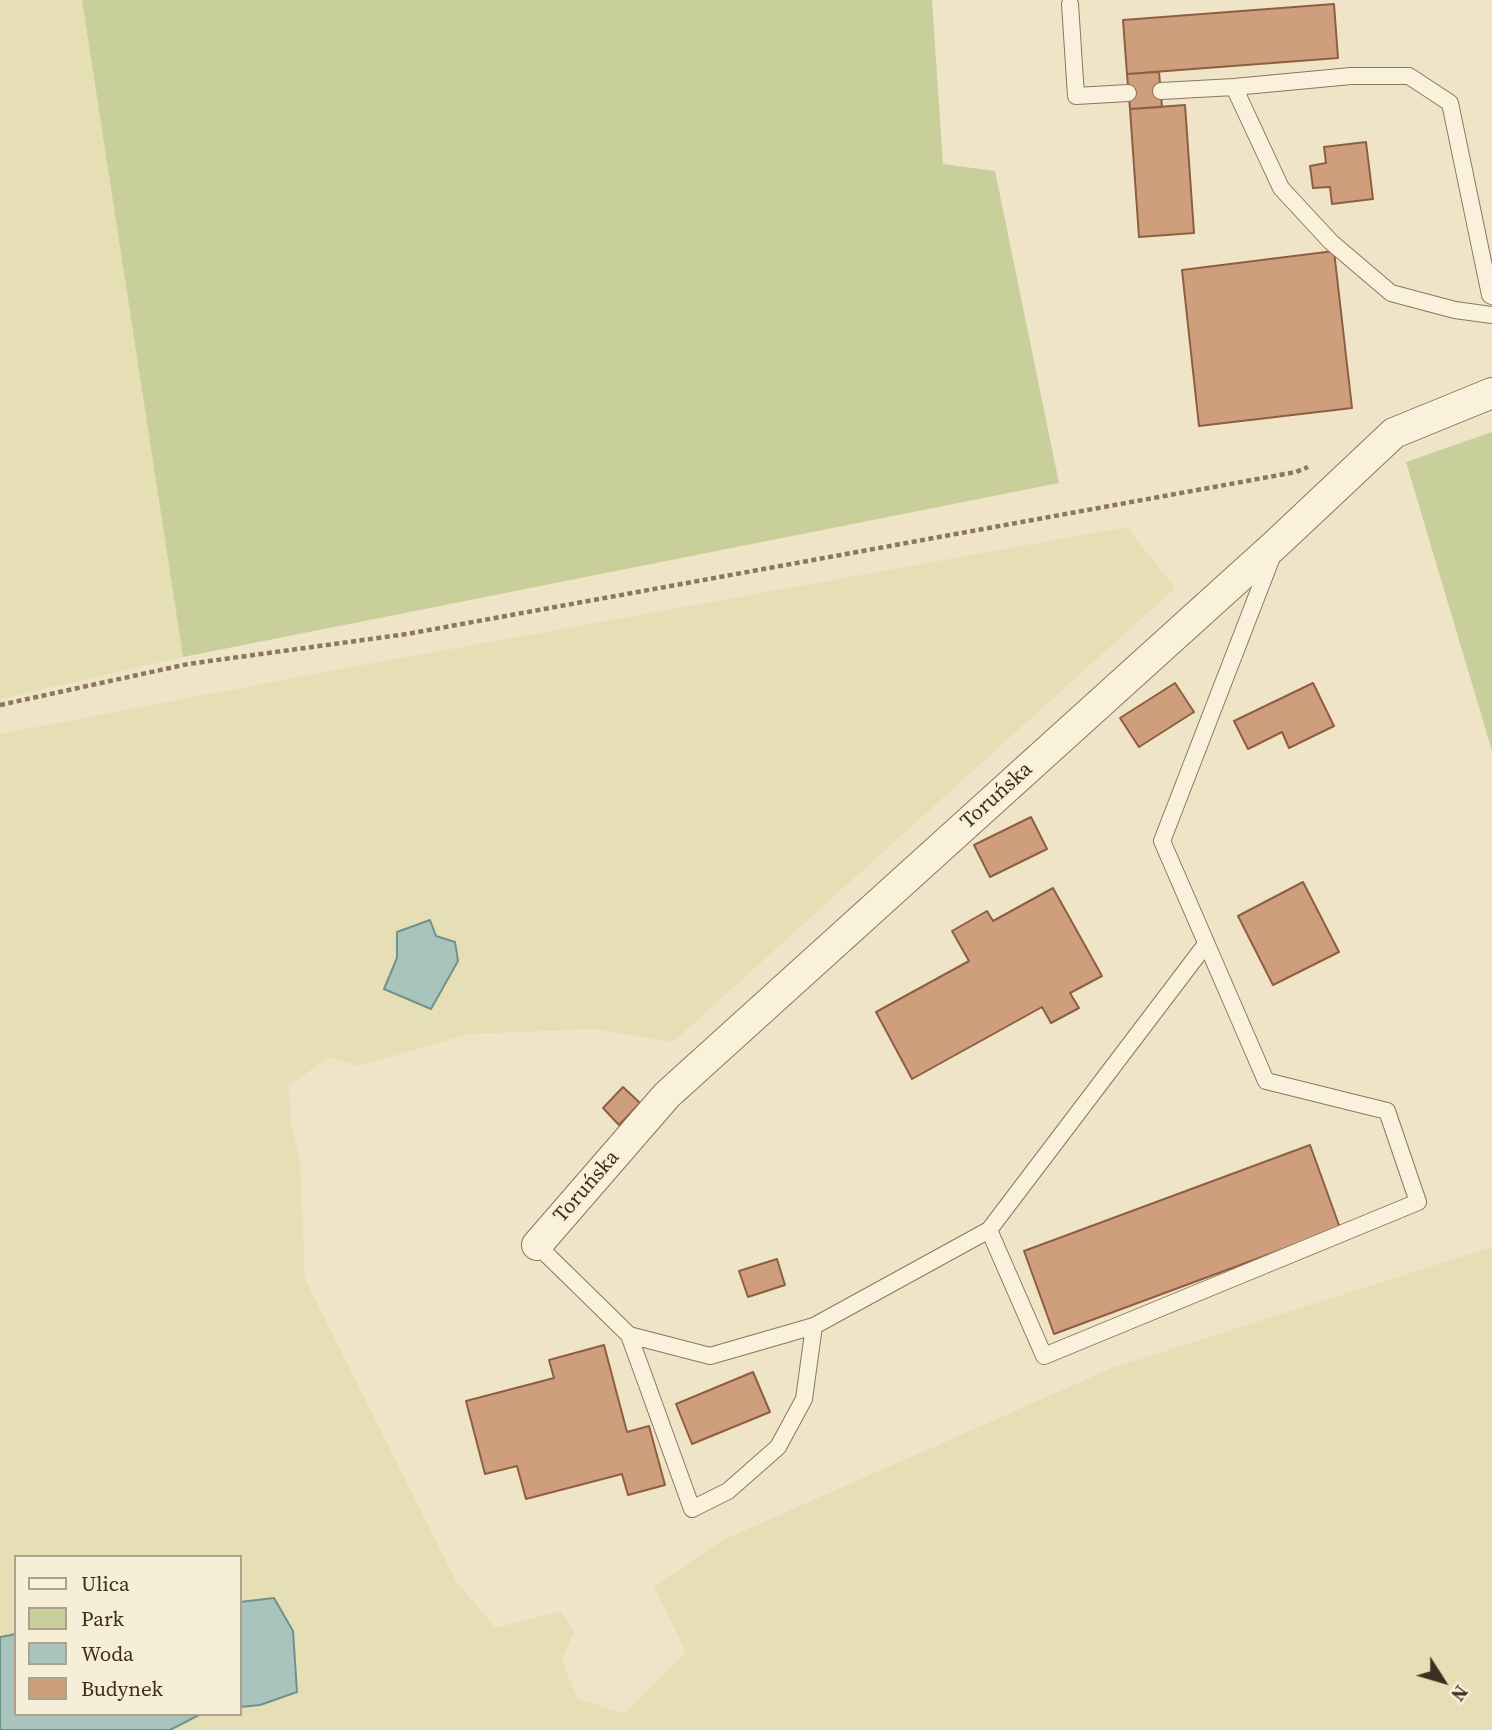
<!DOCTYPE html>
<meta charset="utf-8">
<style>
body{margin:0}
#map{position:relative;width:1492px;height:1730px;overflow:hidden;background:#f0e4c8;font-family:"Source Serif 4",serif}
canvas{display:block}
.legend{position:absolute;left:14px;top:1555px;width:228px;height:161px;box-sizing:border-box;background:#f7eed8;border:2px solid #ada18e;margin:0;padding:9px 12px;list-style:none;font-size:21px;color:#3d2e20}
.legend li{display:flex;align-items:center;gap:14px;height:35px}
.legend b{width:35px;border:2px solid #ada18e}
.north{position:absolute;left:1408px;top:1646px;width:70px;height:70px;-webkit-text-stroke:5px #f7eed8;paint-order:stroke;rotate:127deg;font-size:19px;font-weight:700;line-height:28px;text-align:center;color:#3d2e20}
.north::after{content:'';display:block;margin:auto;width:24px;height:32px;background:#3d2e20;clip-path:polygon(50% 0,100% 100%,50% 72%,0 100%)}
</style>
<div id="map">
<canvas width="1492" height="1730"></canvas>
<ul class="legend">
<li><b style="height:9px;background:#faf1dc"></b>Ulica</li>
<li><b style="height:19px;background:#c9cf9b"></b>Park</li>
<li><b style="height:19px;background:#a9c4bc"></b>Woda</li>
<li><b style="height:19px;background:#cf9f7d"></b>Budynek</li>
</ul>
<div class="north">N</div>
</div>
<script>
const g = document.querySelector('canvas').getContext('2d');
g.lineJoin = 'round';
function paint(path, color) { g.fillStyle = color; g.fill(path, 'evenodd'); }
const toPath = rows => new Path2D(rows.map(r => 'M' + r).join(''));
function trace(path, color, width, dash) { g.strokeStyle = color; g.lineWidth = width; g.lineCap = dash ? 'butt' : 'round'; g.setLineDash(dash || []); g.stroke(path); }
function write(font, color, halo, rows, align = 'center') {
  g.font = font + ' "Source Serif 4",serif'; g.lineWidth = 5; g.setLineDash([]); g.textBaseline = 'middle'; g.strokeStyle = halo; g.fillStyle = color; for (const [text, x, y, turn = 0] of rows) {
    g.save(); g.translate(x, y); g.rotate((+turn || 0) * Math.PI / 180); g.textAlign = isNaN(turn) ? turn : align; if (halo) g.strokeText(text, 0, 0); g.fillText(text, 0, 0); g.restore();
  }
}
paint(toPath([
 [0,0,82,0,183,657,0,699],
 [1127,527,1175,588,673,1042,596,1029,468,1034,359,1066,330,1057,289,1085,291,1124,300,1159,305,1279,456,1581,496,1628,561,1611,574,1632,562,1660,577,1698,625,1714,686,1652,654,1587,723,1540,1112,1368,1492,1247,1492,1730,0,1730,0,734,346,668],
 [16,1557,240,1557,240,1714,16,1714]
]), '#e6deb5');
paint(toPath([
 [82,0,932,0,943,164,995,171,1059,483,183,657],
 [1492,432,1492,751,1406,462]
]), '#c9cf9b');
const water = toPath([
 [430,920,436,936,455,942,458,961,431,1009,384,989,397,958,397,932,430,920],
 [274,1598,293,1631,297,1692,260,1705,240,1707,240,1602,274,1598],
 [16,1634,16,1714,201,1714,170,1730,0,1730,0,1637,16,1634]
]);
paint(water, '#a9c4bc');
trace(water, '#6f938a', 2);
const building = toPath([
 [1334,4,1338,58,1127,74,1123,20,1334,4],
 [1159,72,1162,107,1130,109,1127,74,1159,72],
 [1185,105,1194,233,1139,237,1130,109,1185,105],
 [1366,142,1373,199,1332,204,1330,187,1313,188,1310,166,1326,163,1324,147,1366,142],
 [1334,251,1352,408,1199,426,1182,270,1334,251],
 [1175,683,1194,712,1139,747,1120,718,1175,683],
 [1313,683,1334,726,1289,748,1282,732,1248,749,1234,721,1313,683],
 [1031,817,1047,849,990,877,974,845,1031,817],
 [1303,882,1339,952,1273,985,1238,916,1303,882],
 [1053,888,1102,976,1070,993,1079,1008,1051,1023,1042,1007,912,1079,876,1012,969,961,952,931,987,911,993,921,1053,888],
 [623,1087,640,1103,619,1125,603,1108,623,1087],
 [1310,1145,1340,1228,1054,1334,1024,1251,1310,1145],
 [777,1259,785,1285,748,1297,739,1271,777,1259],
 [604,1345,627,1432,649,1426,665,1485,628,1495,622,1474,526,1499,517,1466,485,1474,466,1401,554,1378,549,1360,604,1345],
 [753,1372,770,1412,692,1444,676,1404,753,1372]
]);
paint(building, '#cf9f7d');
trace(building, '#8d5f41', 2);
const service = toPath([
 [1070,4,1076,96,1128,93],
 [1234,87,1281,188,1331,242,1391,293,1455,310,1492,315],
 [1161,91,1234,87,1351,76,1409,76,1450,103,1490,295,1492,296],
 [989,1230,1206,944],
 [537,1245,629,1335,710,1356,814,1326,989,1230,1044,1356,1418,1202,1387,1111,1266,1081,1162,841,1272,557],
 [629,1335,692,1509,728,1491,778,1447,804,1399,814,1326]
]);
const minor = toPath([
 [537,1245,667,1095,1276,544,1394,433,1492,393]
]);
trace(service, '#8d765c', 18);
trace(minor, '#8d765c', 32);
trace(toPath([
 [0,705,188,664,407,634,1296,472,1308,467]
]), '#8d765c', 4.5, [5, 3.5]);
trace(service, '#faf1dc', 16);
trace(minor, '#faf1dc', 30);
write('21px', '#3d2e20', '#f7eed8', [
 ["Toruńska",997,796,-42],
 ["Toruńska",587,1187,-49]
]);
</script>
